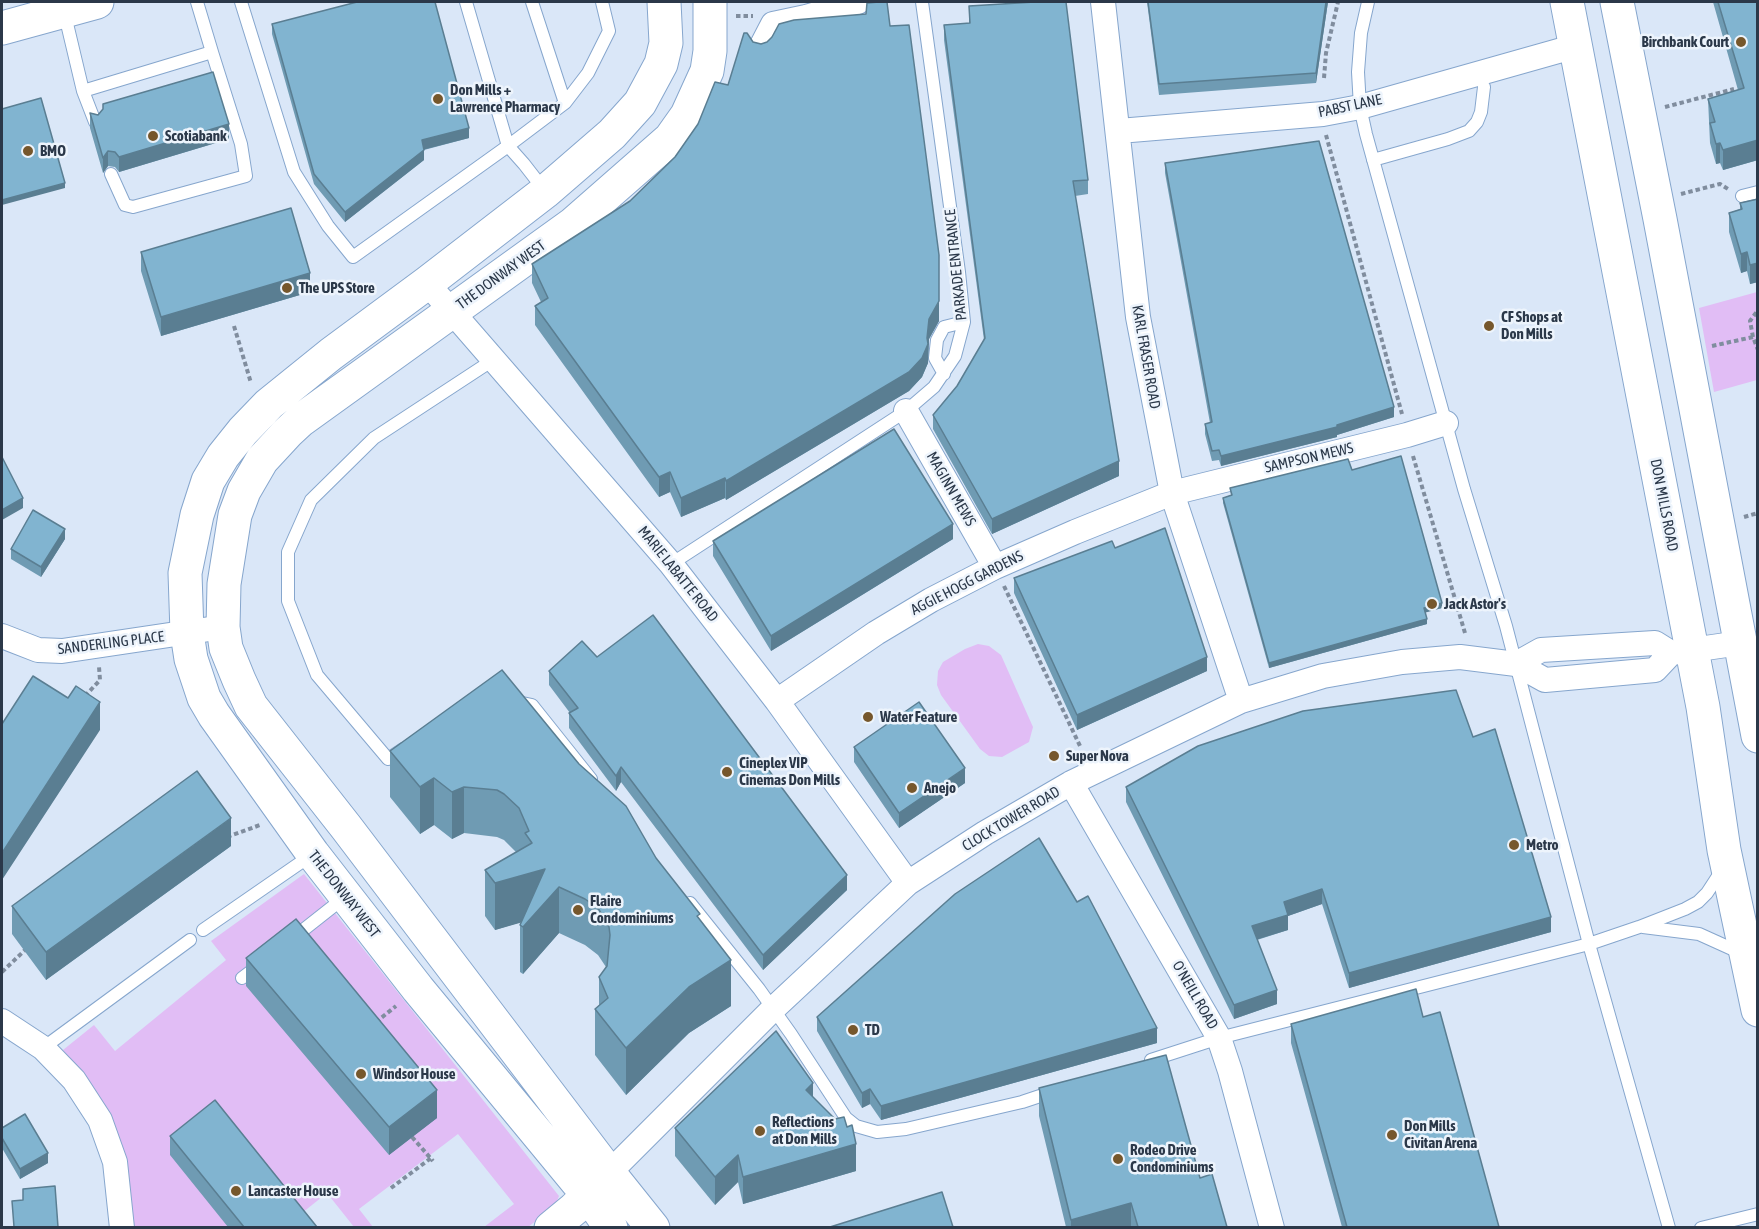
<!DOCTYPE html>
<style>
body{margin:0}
#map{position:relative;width:1759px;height:1229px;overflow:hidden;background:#dae7f8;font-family:"Asap Condensed",sans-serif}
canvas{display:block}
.frame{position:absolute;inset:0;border:3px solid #2b3849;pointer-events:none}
</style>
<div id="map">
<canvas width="1759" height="1229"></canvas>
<div class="frame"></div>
</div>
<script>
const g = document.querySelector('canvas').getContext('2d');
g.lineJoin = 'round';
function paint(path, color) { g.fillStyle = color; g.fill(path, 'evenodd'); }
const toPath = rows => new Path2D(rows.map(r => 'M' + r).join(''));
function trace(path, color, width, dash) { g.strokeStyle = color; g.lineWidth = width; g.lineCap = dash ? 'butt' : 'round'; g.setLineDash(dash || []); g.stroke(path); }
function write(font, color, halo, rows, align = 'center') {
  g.font = font + ' "Asap Condensed",sans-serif'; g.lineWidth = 5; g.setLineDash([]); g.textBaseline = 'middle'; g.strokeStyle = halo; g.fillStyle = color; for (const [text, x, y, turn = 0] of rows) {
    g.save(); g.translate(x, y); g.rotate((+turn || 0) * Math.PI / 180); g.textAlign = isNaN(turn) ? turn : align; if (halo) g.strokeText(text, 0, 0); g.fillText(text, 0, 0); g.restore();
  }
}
paint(toPath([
 [1757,292,1757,380,1714,392,1699,308],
 [978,644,989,646,1001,655,1033,727,1029,742,1002,757,989,756,980,749,941,695,937,685,938,671,943,662,965,649],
 [304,874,559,1196,555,1206,528,1227,484,1227,514,1204,458,1134,359,1209,373,1227,354,1227,327,1193,297,1217,228,1227,131,1227,97,1096,63,1050,94,1025,115,1051,226,960,211,941]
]), '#e1bdf5');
const lane = toPath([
 [197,2,212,52],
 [241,2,294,172,328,226,353,257,508,146,565,103,588,73,609,31,602,2],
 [466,2,508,146,524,164,545,191],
 [532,2,565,103],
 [1368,2,1361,33,1358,72,1360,107,1366,134,1464,489,1506,626,1589,944,1669,1228],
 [64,11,83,91,212,52,241,144,246,176,133,207,125,205,111,174],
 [83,91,95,122],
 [1373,160,1448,139,1469,131,1477,122,1481,112,1484,87],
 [1742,196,1758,192],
 [944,374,935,358,937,340,944,327,964,322],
 [671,564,906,411,934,387,955,356,964,322,959,272,922,2],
 [513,701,532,705,591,779],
 [403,749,388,759,317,675,288,601,288,552,311,500,374,438,493,360],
 [690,903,759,989,791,1034,846,1118,856,1126,877,1132,906,1129,1022,1102,1055,1091],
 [1643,927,1699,934,1741,953],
 [203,930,313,854],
 [293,938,345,897],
 [242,978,258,966],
 [43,1048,190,940],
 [1151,1060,1219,1038,1589,944,1639,927,1685,909,1698,902,1707,893,1722,870],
 [1701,1228,1758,1214]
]);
const street = toPath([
 [1103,2,1138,317,1172,493,1241,701],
 [760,49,773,24,806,17,858,2],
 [1119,131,1323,114,1360,107,1576,46],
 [427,283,671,564,777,701,908,883],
 [906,411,995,567],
 [2,636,38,650,62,651,223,627],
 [1516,664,1541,650,1655,643,1671,653,1740,643],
 [777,701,876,633,931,600,995,567,1075,532,1172,493,1407,435,1446,423],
 [1071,783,1219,1038,1230,1071,1272,1228],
 [2,1021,43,1048,74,1080,100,1120,115,1162,122,1228],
 [609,1173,773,1009,908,883,985,833,1071,783,1241,701,1323,676,1402,662,1460,657,1516,664,1545,680,1655,670,1671,653]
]);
const secondary = toPath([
 [1567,2,1703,707,1724,850,1758,1010],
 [1617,2,1660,219,1758,736],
 [2,28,97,2],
 [551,1228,574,1209,603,1180],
 [611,1228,588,1195,418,989,313,854,214,715,204,698,191,659,187,633,185,573,197,515,208,481,223,456,243,431,269,404,331,354,427,283,545,192,612,134,640,103,661,64,666,43,664,2],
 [653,1228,609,1173,346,827,251,706,239,680,226,648,223,627,224,584,235,515,244,491,262,460,287,433,301,420,573,224,670,139,687,115,707,71,710,51,710,2]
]);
trace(lane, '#86a6cd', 14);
trace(street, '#86a6cd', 26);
trace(secondary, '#86a6cd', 35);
trace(toPath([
 [736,16,753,16],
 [1324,78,1326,53,1338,2],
 [1665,107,1734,89],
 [1326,135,1402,414],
 [1681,194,1720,184,1728,189],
 [234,326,251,383],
 [1753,337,1750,321,1758,310],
 [1712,346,1753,337,1758,350],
 [1413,456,1465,633],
 [1744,517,1758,513],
 [1004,586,1081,748],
 [85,696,100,680,99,667],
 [227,837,260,825],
 [2,972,25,950],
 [376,1022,396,1006],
 [412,1137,433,1161],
 [391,1188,431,1158]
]), '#808d9e', 4, [4.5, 3]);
trace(lane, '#fff', 12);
trace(street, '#fff', 24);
trace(secondary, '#fff', 33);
paint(toPath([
 [1147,2,1328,2,1316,83,1159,95],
 [1713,2,1758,2,1758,160,1723,170,1720,163,1716,164,1710,143,1708,99,1738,90],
 [969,6,1088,180,1088,194,1075,196,1119,476,992,534,933,429,933,415,957,386,984,340,944,40,944,25,969,23],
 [866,14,890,26,939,321,929,339,928,363,922,377,909,391,726,500,725,498,681,517,670,492,659,497,535,325,535,306,541,302,532,283,532,264,630,201,675,157,728,85,753,42,761,44],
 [272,24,469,138,424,150,424,160,345,222,314,184,272,34],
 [90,113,229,139,119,172,115,167,108,166,103,173,90,128],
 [1165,163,1394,417,1337,435,1337,437,1221,466,1219,460,1212,461,1205,434,1205,424,1210,423,1165,173],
 [1758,199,1758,282,1750,284,1747,271,1741,273,1729,232,1729,213,1740,209,1740,203],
 [141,252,310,292,161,336,141,271],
 [1352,470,1442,608,1425,612,1427,624,1269,668,1223,503,1223,498,1231,495,1230,488],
 [65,539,41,577,11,559,11,549],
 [953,539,771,651,713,556,713,541],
 [1115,548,1207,671,1077,730,1014,593,1014,578],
 [597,657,847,890,763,970,621,782,616,791,569,728,569,713,570,713,549,685,549,671],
 [502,670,656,858,700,920,731,1006,689,1033,626,1095,595,1055,595,1009,599,1005,599,977,606,967,598,955,585,945,559,933,523,974,520,972,520,925,521,922,495,930,485,916,485,870,516,852,504,840,497,837,464,833,452,839,434,825,420,834,390,797,390,751],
 [1473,737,1551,932,1349,988,1322,904,1288,916,1288,930,1257,940,1277,1004,1234,1019,1126,802,1126,787],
 [854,747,965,783,899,828,854,762],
 [231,846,46,980,12,934,12,906],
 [246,958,437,1118,389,1155,246,986],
 [817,1017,1157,1043,881,1120,870,1104,862,1108,817,1031],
 [1423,1017,1499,1227,1342,1227,1291,1043,1291,1024],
 [1039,1088,1227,1227,1066,1227,1039,1116],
 [813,1097,856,1171,743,1204,738,1182,715,1205,675,1156,675,1128],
 [2,1128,48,1163,20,1179,2,1148],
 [170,1136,317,1227,228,1227,170,1155]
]), '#6f9bb3');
paint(toPath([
 [1326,2,1328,2,1316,83,1316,73],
 [229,124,229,139,119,172,119,157],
 [469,128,469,138,422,150,422,140],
 [1758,140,1758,160,1723,170,1723,150],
 [1720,143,1720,163,1716,164,1716,144],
 [424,150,424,160,345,222,345,212],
 [108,151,108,166,103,173,103,158],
 [65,183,65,188,2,205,2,200],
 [1747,252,1747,271,1741,273,1741,254],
 [1758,263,1758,282,1750,284,1750,265],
 [310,273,310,292,161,336,161,317],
 [939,301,939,321,929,339,928,363,922,377,909,391,726,500,726,481,927,338,929,319],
 [1394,407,1394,417,1337,435,1337,437,1221,466,1221,456,1337,425],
 [1119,461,1119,476,992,534,992,519],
 [670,472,670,492,659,497,659,477],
 [725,478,725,498,681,517,681,498],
 [23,498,23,508,2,520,2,510],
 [953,524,953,539,771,651,771,636],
 [65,529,65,539,41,577,41,567],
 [1442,603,1442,608,1424,613,1424,608],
 [1427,619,1427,624,1269,668,1269,663],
 [1207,657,1207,671,1077,730,1077,715],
 [100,702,100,730,2,880,2,853],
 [621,767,621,782,616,791,616,776],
 [965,768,965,783,899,828,899,813],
 [434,778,434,825,420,834,420,787],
 [464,787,464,833,452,839,452,792],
 [231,818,231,846,46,980,46,952],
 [545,869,559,887,559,933,523,974,523,927,530,920,495,930,495,883],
 [847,875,847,890,763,970,763,955],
 [1322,889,1322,904,1288,916,1288,930,1252,941,1252,926,1284,902],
 [1551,917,1551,932,1349,988,1349,973],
 [731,960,731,1006,689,1033,626,1095,626,1048,689,987],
 [1277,990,1277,1004,1234,1019,1234,1005],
 [1157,1028,1157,1043,881,1120,881,1106],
 [813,1083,813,1111,806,1090],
 [870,1089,870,1104,862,1108,862,1093],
 [437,1090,437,1118,389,1155,389,1127],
 [856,1144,856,1171,743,1204,743,1177],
 [48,1153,48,1163,20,1179,20,1169],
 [738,1155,738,1182,715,1205,715,1177],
 [1131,1203,1131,1227,1071,1227,1071,1220]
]), '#5a7e92');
const building = toPath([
 [357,2,435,2,469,128,422,140,424,150,345,212,314,174,272,24,357,2],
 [879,2,887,2,890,26,909,25,939,255,939,301,929,319,927,338,928,344,922,358,909,372,726,481,725,478,681,498,670,472,659,477,535,306,548,298,532,264,630,201,675,157,698,124,715,82,728,85,744,33,747,33,753,42,761,44,767,42,772,37,779,24,794,20,866,14,867,3,879,2],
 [1035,2,1066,2,1088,180,1073,181,1119,461,992,519,933,415,957,386,985,338,944,25,970,23,969,6,1035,2],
 [1148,2,1326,2,1316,73,1159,84,1148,2],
 [1718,2,1758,2,1758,140,1723,150,1720,143,1716,144,1710,123,1715,122,1708,99,1744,88,1718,2],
 [213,72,229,124,119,157,115,152,108,151,103,158,90,113,98,115,103,109,103,104,213,72],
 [41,98,65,183,2,200,2,109,41,98],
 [1319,141,1394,407,1337,425,1337,427,1221,456,1219,450,1212,451,1205,424,1212,422,1165,163,1319,141],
 [1758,199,1758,263,1750,265,1747,252,1741,254,1729,213,1742,209,1740,203,1758,199],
 [291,208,310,273,161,317,141,252,291,208],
 [894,429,953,524,771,636,713,541,894,429],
 [1401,456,1442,603,1424,608,1427,619,1269,663,1223,498,1232,495,1230,488,1348,459,1352,470,1401,456],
 [2,457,23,498,2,510,2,457],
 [33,510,65,529,41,567,11,549,33,510],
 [1165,528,1207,657,1077,715,1014,578,1112,541,1115,548,1165,528],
 [653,615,847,875,763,955,621,767,616,776,569,713,578,708,549,671,582,641,597,657,653,615],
 [502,670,579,764,626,806,656,858,700,914,697,916,731,960,689,987,626,1048,595,1009,608,998,599,977,607,966,610,935,609,927,598,908,585,899,559,887,523,927,520,925,545,869,495,883,485,870,532,843,525,833,529,831,519,808,504,794,497,790,464,787,452,792,434,778,420,787,390,751,502,670],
 [33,676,68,698,76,686,100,702,2,853,2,724,33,676],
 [1456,690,1473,737,1495,729,1551,917,1349,973,1322,889,1284,902,1288,915,1252,926,1277,990,1234,1005,1126,787,1198,746,1303,711,1456,690],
 [919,702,965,768,899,813,854,747,919,702],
 [197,771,231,818,46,952,12,906,197,771],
 [1039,838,1077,902,1088,896,1157,1028,881,1106,870,1089,862,1093,817,1017,955,894,1039,838],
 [296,919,437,1090,389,1127,246,958,296,919],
 [1416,989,1423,1017,1440,1012,1499,1227,1347,1227,1291,1024,1416,989],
 [776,1031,813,1083,806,1090,835,1119,844,1117,847,1127,852,1125,856,1144,743,1177,738,1155,715,1177,675,1128,776,1031],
 [1166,1055,1200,1178,1212,1174,1227,1227,1138,1227,1131,1203,1071,1220,1039,1088,1166,1055],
 [215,1100,317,1227,244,1227,170,1136,215,1100],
 [25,1114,48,1153,20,1169,2,1138,2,1128,25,1114],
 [55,1186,58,1227,14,1227,12,1201,23,1200,23,1189,55,1186],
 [942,1192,953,1227,830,1227,942,1192]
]);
paint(building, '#81b4d0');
trace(building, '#5a7e92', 1.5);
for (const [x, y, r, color] of [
 [1741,42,6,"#76572c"],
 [438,99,6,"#76572c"],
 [153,136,6,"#76572c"],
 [28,151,6,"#76572c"],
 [287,288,6,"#76572c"],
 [1489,326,6,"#76572c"],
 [1432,604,6,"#76572c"],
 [868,717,6,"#76572c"],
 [1054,756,6,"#76572c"],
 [727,772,6,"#76572c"],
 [912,788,6,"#76572c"],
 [1514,845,6,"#76572c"],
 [578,910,6,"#76572c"],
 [853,1030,6,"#76572c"],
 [361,1074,6,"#76572c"],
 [760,1131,6,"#76572c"],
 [1392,1135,6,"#76572c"],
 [1118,1159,6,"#76572c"],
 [236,1191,6,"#76572c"]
]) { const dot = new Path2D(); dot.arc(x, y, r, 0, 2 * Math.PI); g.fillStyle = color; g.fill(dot); trace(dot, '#edf4fc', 2); }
write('bold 15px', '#2b3849', '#edf4fc', [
 ["Birchbank Court",1729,42,"right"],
 ["Don Mills +",450,90],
 ["Lawrence Pharmacy",450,107],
 ["Scotiabank",165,136],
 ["BMO",40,151],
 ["The UPS Store",299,288],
 ["CF Shops at",1501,317],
 ["Don Mills",1501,334],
 ["Jack Astor's",1444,604],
 ["Water Feature",880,717],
 ["Super Nova",1066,756],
 ["Cineplex VIP",739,763],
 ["Cinemas Don Mills",739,780],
 ["Anejo",924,788],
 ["Metro",1526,845],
 ["Flaire",590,901],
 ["Condominiums",590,918],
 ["TD",865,1030],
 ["Windsor House",373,1074],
 ["Reflections",772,1122],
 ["at Don Mills",772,1139],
 ["Don Mills",1404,1126],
 ["Civitan Arena",1404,1143],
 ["Rodeo Drive",1130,1150],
 ["Condominiums",1130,1167],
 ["Lancaster House",248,1191]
], 'left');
write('15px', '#2b3849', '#edf4fc', [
 ["PABST LANE",1350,106,-12],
 ["PARKADE ENTRANCE",956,265,-96],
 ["THE DONWAY WEST",501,275,-36],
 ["KARL FRASER ROAD",1146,357,80],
 ["SAMPSON MEWS",1309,458,-13],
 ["MAGINN MEWS",951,489,60],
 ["DON MILLS ROAD",1664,505,79],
 ["MARIE LABATTE ROAD",678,574,51],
 ["AGGIE HOGG GARDENS",967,583,-27],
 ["SANDERLING PLACE",111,643,-7],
 ["CLOCK TOWER ROAD",1011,819,-31],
 ["THE DONWAY WEST",344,894,52],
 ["O'NEILL ROAD",1195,995,60]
]);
</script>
